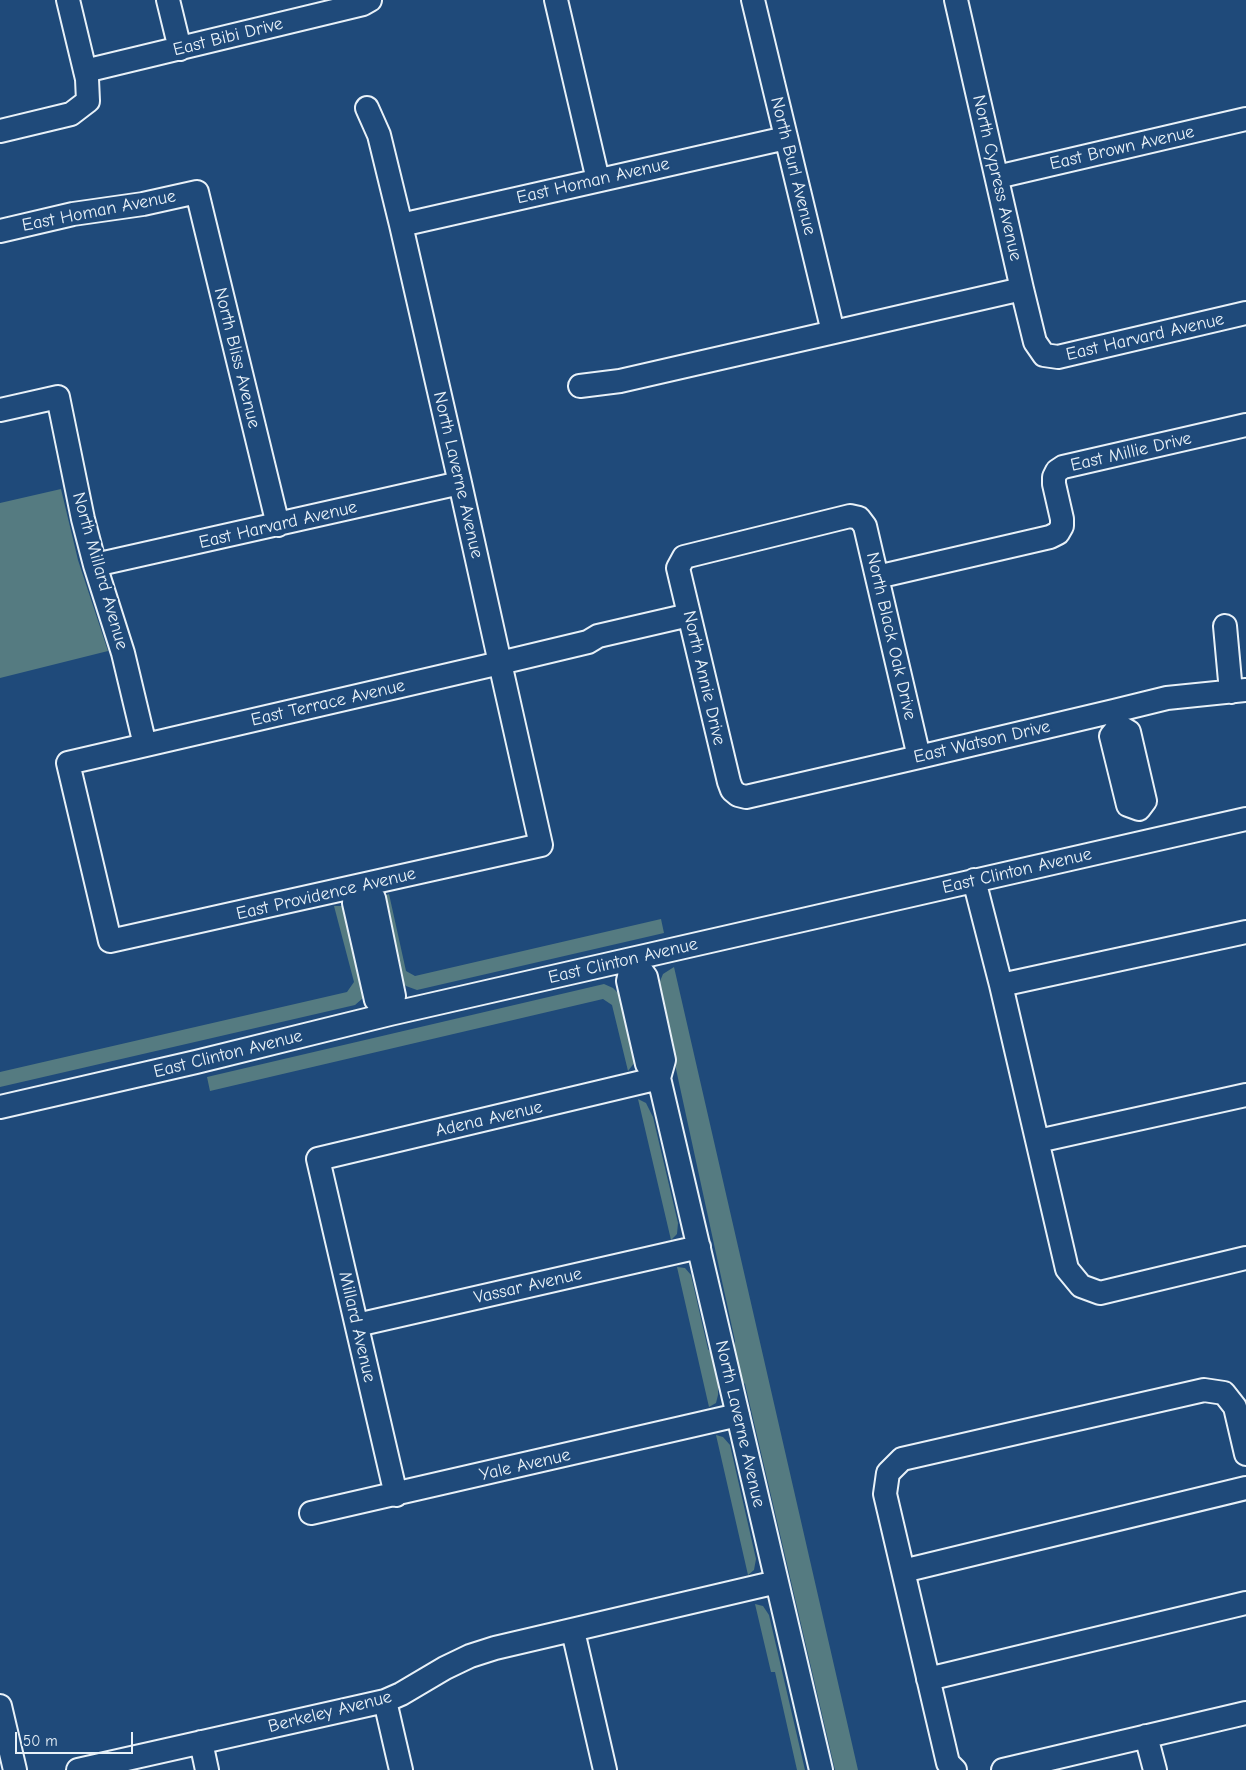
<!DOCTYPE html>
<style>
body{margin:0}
#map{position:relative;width:1246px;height:1770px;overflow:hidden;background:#1f4a7a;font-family:"Comic Neue",sans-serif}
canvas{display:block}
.scale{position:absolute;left:15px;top:1732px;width:118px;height:22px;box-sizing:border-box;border:2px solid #e8f1f8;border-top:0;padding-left:6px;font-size:15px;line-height:18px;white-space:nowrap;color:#e8f1f8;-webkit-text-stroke:4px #1f4a7a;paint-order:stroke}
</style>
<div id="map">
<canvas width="1246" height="1770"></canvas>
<div class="scale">50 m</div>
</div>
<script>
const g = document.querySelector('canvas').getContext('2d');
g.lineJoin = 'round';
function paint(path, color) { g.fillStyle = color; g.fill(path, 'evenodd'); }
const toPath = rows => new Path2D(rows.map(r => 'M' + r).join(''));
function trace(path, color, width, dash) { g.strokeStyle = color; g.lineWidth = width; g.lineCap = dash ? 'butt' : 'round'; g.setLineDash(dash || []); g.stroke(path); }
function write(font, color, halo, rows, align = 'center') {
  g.font = font + ' "Comic Neue",sans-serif'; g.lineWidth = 4.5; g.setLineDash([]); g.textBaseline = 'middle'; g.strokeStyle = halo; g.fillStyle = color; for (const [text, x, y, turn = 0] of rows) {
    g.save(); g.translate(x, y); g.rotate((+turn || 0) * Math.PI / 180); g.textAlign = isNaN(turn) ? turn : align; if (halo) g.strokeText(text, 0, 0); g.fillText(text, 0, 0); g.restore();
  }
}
paint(toPath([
 [61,489,78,560,108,651,0,678,0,503],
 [389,894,406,971,415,976,661,919,664,933,417,990,406,986,401,981,384,896],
 [334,906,343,906,348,913,366,990,363,998,355,1005,0,1087,0,1072,347,992,354,982],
 [674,967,858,1770,835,1770,745,1384,738,1378,733,1357,735,1341,658,986,663,974],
 [604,984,613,988,621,996,635,1053,635,1062,628,1071,612,1005,603,999,210,1091,207,1077],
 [638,1099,646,1103,653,1117,678,1223,677,1234,671,1240],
 [677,1267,685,1268,691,1275,708,1349,716,1360,721,1380,718,1387,718,1395,716,1403,709,1407],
 [716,1435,723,1437,730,1445,756,1559,754,1570,748,1575],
 [755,1604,763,1606,769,1615,805,1770,797,1770,775,1672,771,1672]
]), '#557b81');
const minor = toPath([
 [168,0,180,49],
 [556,0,598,180],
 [753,0,833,332],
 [956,0,1022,289,1035,342,1044,355,1058,357,1246,313],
 [85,71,363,4,370,0],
 [367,108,379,135,401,225,460,483,500,663,541,845,110,941,68,763,500,663,588,642,598,636,689,615],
 [0,131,71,114,88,101,87,79,68,0],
 [997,177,1246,119],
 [401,225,786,138],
 [0,231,73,214,143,204,197,192,278,525],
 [580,386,620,381,1022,289],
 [0,410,58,397,83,519,95,565,123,653,145,745],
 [95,565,460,483],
 [877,577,1050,537,1058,533,1062,526,1062,519,1054,484,1054,477,1057,471,1063,467,1246,425],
 [1225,626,1231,692],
 [1119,726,1129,732,1145,801,1139,809,1128,805,1111,736,1119,726],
 [919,757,865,526,859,518,850,516,684,557,678,568,729,782,732,790,738,795,746,797,919,757,1114,711,1167,698,1246,690],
 [974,880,1001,985,1067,1269,1081,1286,1100,1293,1246,1258],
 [361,887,374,898,394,996,390,1014,376,1000,354,903,361,887],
 [633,959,628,981,647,1064,659,1078,821,1770],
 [633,959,646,977,664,1060,659,1078],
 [1001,985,1246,932],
 [0,1107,196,1062,390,1014,1246,819],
 [1038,1141,1246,1095],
 [357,1325,699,1247],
 [396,1495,318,1159,659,1078],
 [311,1513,738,1415],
 [903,1571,1246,1488],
 [573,1631,605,1770],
 [928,1679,1246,1603],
 [385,1701,401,1770],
 [0,1706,15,1770],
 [1146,1736,1155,1770],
 [201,1742,207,1770],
 [78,1770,385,1701,401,1694,445,1668,470,1656,495,1648,777,1582],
 [955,1770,948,1763,885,1494,888,1473,902,1459,1204,1390,1224,1393,1235,1407,1246,1454],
 [1003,1770,1246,1713]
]);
trace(minor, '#e8f1f8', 26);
trace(minor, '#1f4a7a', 22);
write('18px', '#e8f1f8', '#1f4a7a', [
 ["East Bibi Drive",228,37,-14],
 ["East Brown Avenue",1122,148,-13],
 ["North Burl Avenue",793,166,76],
 ["North Cypress Avenue",997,178,77],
 ["East Homan Avenue",593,181,-13],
 ["East Homan Avenue",99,211,-11],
 ["East Harvard Avenue",1145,337,-13],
 ["North Bliss Avenue",237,358,76],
 ["East Millie Drive",1131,452,-13],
 ["North Laverne Avenue",458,475,77],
 ["East Harvard Avenue",278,525,-13],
 ["North Millard Avenue",100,571,74],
 ["North Black Oak Drive",891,636,77],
 ["North Annie Drive",704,678,77],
 ["East Terrace Avenue",328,703,-13],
 ["East Watson Drive",982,742,-13],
 ["East Clinton Avenue",1017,871,-13],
 ["East Providence Avenue",326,894,-13],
 ["East Clinton Avenue",623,961,-13],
 ["East Clinton Avenue",228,1054,-14],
 ["Adena Avenue",489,1119,-13],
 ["Vassar Avenue",528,1286,-13],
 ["Millard Avenue",357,1327,77],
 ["North Laverne Avenue",740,1424,77],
 ["Yale Avenue",525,1465,-13],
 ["Berkeley Avenue",330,1712,-14]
]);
</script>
